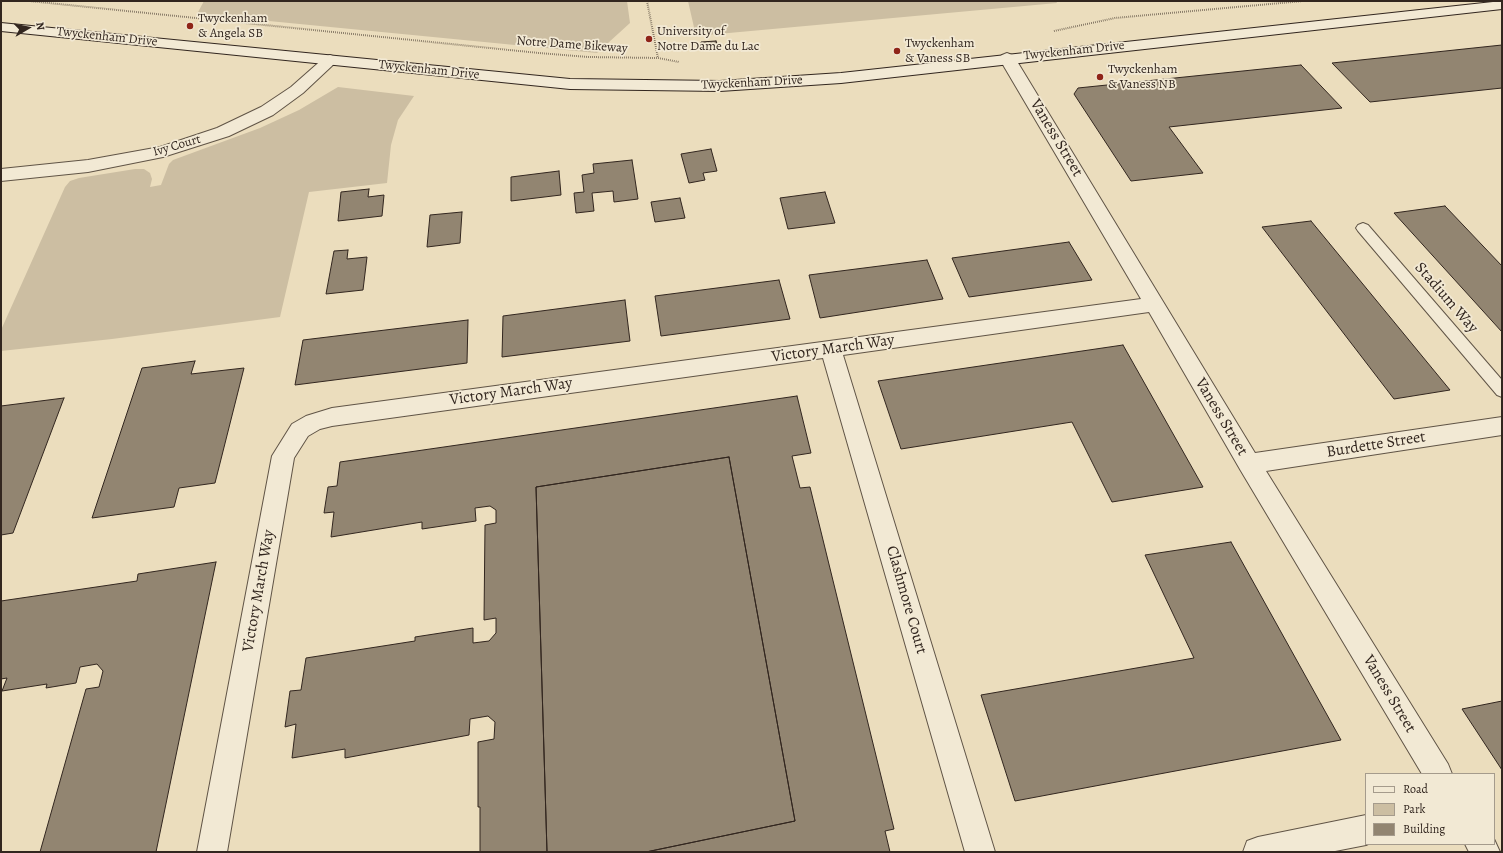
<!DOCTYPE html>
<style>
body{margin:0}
#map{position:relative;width:1503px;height:853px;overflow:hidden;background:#ebddbd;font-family:Alegreya,serif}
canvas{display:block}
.frame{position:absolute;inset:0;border:2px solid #32261f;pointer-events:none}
.legend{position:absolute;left:1365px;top:773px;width:130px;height:72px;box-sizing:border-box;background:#f2e9d4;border:1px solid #a59b8c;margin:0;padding:5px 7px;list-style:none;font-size:12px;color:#32261f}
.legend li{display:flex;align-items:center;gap:8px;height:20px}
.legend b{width:20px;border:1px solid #a59b8c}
.north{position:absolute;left:8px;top:8px;width:40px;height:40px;-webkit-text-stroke:3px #f2e9d4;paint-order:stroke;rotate:81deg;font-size:11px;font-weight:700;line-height:16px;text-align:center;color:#32261f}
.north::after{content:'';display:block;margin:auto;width:14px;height:18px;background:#32261f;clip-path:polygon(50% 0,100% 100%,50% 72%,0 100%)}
</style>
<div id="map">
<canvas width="1503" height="853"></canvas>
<div class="frame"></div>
<ul class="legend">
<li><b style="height:5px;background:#f2e9d4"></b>Road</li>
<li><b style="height:11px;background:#ccbea2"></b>Park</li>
<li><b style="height:11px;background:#928571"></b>Building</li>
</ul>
<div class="north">N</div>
</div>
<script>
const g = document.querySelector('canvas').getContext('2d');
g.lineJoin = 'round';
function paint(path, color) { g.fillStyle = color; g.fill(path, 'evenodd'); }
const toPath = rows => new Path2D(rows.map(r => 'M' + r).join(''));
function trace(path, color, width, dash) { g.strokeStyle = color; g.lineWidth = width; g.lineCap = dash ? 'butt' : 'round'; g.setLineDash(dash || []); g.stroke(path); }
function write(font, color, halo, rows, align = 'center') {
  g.font = font + ' Alegreya,serif'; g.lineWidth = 3.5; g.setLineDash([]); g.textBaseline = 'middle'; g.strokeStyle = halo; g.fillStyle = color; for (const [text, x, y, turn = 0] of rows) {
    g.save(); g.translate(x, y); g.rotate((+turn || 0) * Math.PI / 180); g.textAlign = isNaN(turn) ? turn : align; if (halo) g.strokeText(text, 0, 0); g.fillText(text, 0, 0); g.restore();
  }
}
paint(toPath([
 [204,1,627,1,630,23,597,53,197,14],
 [688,1,1056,1,1057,3,696,36],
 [338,87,414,96,398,120,391,145,387,183,309,192,280,317,112,339,1,351,1,330,65,187,70,181,79,178,135,169,144,169,150,173,152,179,150,187,161,185,169,164,173,160,260,128,299,110]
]), '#ccbea2');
const building = toPath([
 [716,41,718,46,702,47,701,42,716,41],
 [1502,45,1502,88,1370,102,1332,63,1502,45],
 [1301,65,1342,108,1169,127,1203,173,1131,181,1074,94,1078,88,1301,65],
 [711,149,717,171,703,173,705,180,689,183,681,154,711,149],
 [632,160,638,199,614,202,613,191,592,193,594,211,576,213,574,193,584,192,582,175,594,173,593,164,632,160],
 [559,171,561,195,511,201,511,177,559,171],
 [369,189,368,197,384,195,382,216,338,221,341,192,369,189],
 [825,192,835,223,788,229,780,198,825,192],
 [680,198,685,218,655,222,651,202,680,198],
 [1445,206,1502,266,1502,332,1394,213,1445,206],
 [462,212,460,243,427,247,430,215,462,212],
 [1311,221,1450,390,1394,399,1262,227,1311,221],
 [1069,242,1092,280,969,297,952,258,1069,242],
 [348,250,347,259,367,257,363,290,326,294,334,251,348,250],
 [927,260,943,299,820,318,809,275,927,260],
 [779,280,790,319,661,336,655,296,779,280],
 [625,300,630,341,502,357,503,316,625,300],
 [468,320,467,363,295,385,303,340,468,320],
 [1123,345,1203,487,1112,502,1072,422,901,449,878,381,1123,345],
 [195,361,191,374,244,368,215,483,179,488,174,507,92,518,142,368,195,361],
 [797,396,811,453,792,456,800,488,810,487,894,829,885,831,890,852,646,852,795,821,729,457,536,487,547,852,480,852,480,807,478,807,478,742,494,739,495,722,488,716,470,719,469,735,345,758,345,749,292,758,296,724,285,727,290,691,301,690,306,658,415,641,415,637,473,628,473,643,489,641,496,633,496,618,484,620,485,525,496,523,496,510,490,506,475,508,476,521,422,529,422,522,331,537,334,512,324,513,328,487,337,486,340,462,797,396],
 [64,398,13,533,1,535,1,406,64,398],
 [729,457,795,821,646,852,547,852,536,487,729,457],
 [1231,542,1341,740,1015,801,981,695,1194,658,1145,555,1231,542],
 [216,562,156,852,40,852,86,689,99,687,103,671,97,664,80,667,76,683,46,688,47,684,2,691,7,678,1,679,1,601,137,581,138,574,216,562],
 [1502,701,1502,770,1462,709,1502,701]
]);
paint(building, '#928571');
trace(building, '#32261f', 1);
const lane = toPath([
 [1363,223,1368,225,1502,380,1502,397,1497,395,1358,231,1356,228,1358,225,1363,223]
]);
const street = toPath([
 [1007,53,1012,55,1015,58,1255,453,1502,417,1502,435,1266,471,1448,764,1452,774,1422,774,1241,471,1149,312,843,355,995,852,965,852,823,358,332,426,320,429,308,436,294,458,227,852,197,852,272,456,292,424,306,416,332,408,1141,299,999,58,1002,55,1007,53],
 [330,55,335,57,338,60,335,63,303,93,273,115,229,136,163,157,88,172,1,181,1,169,88,160,160,147,217,128,261,107,291,87,325,57,330,55],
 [1366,815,1366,844,1368,844,1366,845,1330,852,1243,852,1247,841,1258,837,1366,815],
 [1494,839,1500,852,1469,852,1465,844,1494,844,1494,839]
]);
const secondary = toPath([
 [1502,1,1502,9,841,83,720,91,570,89,1,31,1,23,570,79,720,81,841,73,1502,1]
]);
trace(lane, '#605446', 2);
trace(street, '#605446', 2);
trace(secondary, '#32261f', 2);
trace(toPath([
 [29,1,539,53,588,57,658,58,679,62],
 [647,1,658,58],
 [1054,31,1115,18,1303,1]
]), '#32261f', 2, [0.5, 1.5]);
paint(lane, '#f2e9d4');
paint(street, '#f2e9d4');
paint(secondary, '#f2e9d4');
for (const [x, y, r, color] of [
 [190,26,4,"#8f2418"],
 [649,39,4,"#8f2418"],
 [897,51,4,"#8f2418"],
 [1100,77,4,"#8f2418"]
]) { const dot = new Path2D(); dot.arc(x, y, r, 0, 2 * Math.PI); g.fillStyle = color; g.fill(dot); trace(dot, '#f2e9d4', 1.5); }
write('13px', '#32261f', '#f2e9d4', [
 ["Twyckenham",198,19],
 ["& Angela SB",198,34],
 ["University of",657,32],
 ["Notre Dame du Lac",657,47],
 ["Twyckenham",905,44],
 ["& Vaness SB",905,59],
 ["Twyckenham",1108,70],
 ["& Vaness NB",1108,85]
], 'left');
write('13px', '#32261f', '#f2e9d4', [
 ["Twyckenham Drive",107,37,6],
 ["Notre Dame Bikeway",572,45,4],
 ["Twyckenham Drive",1074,51,-6],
 ["Twyckenham Drive",429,70,6],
 ["Twyckenham Drive",752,83,-3],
 ["Ivy Court",177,146,-16]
]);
write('16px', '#32261f', '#f2e9d4', [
 ["Vaness Street",1056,138,59],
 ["Stadium Way",1446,298,49],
 ["Victory March Way",833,349,-8],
 ["Victory March Way",511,392,-8],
 ["Vaness Street",1221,417,59],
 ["Burdette Street",1376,445,-9],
 ["Victory March Way",259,591,-80],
 ["Clashmore Court",906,600,74],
 ["Vaness Street",1389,694,59]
]);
</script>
